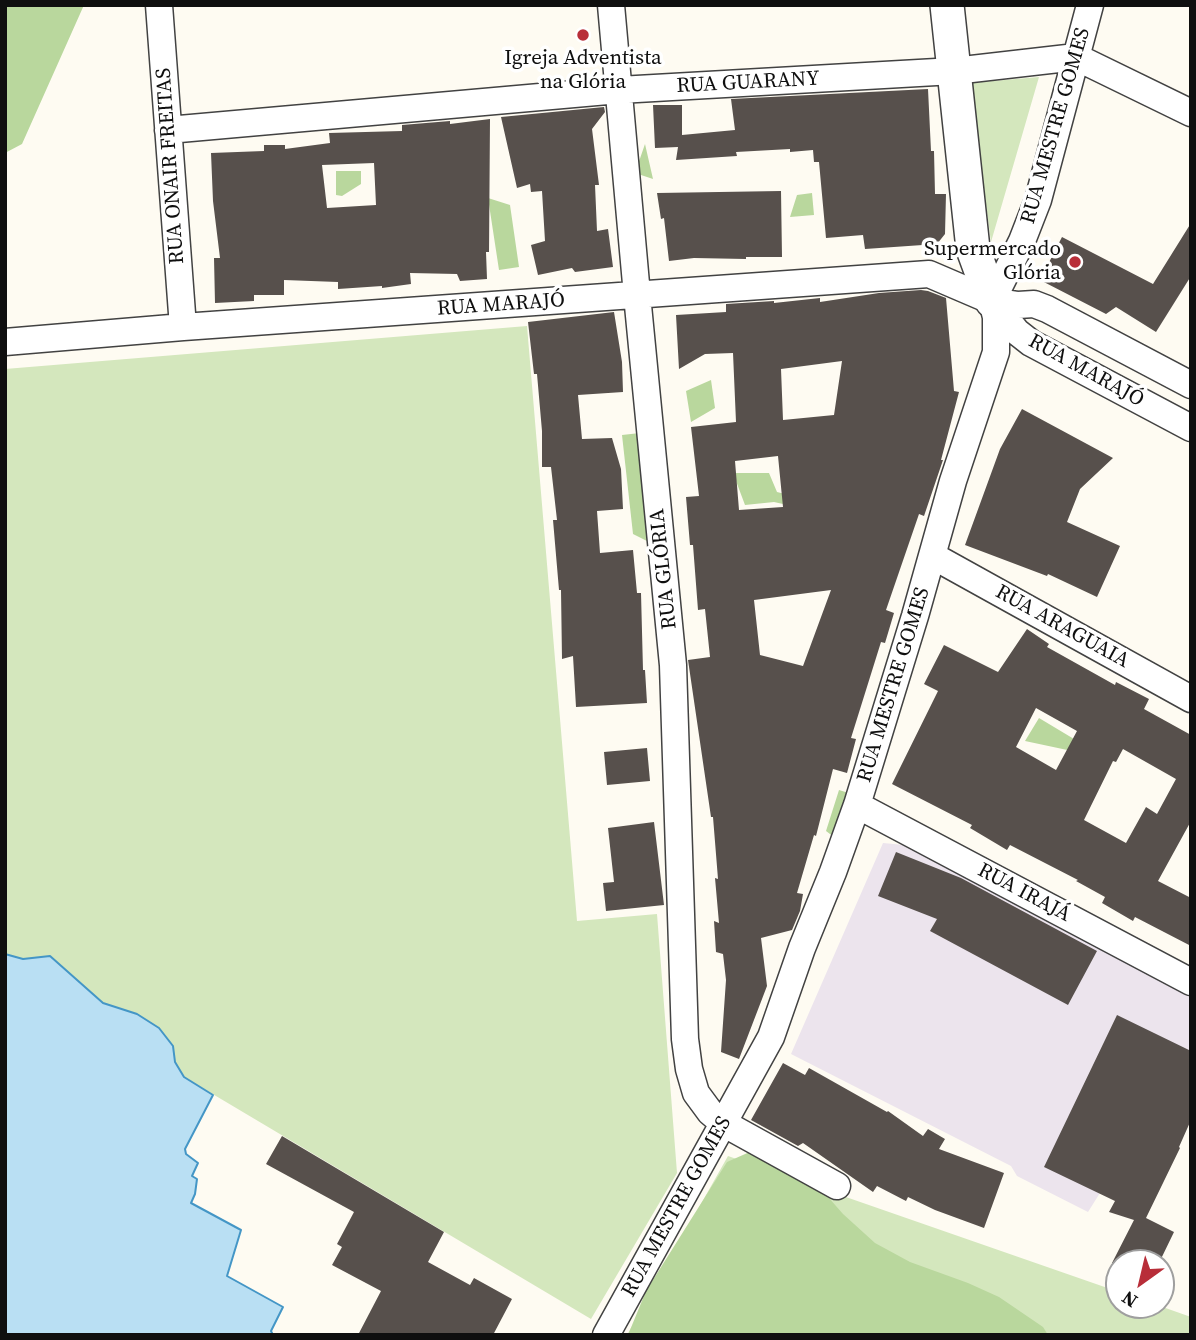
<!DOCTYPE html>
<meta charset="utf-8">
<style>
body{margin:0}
#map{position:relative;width:1196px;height:1340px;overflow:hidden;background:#fefbf2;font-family:"Source Serif 4",serif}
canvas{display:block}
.frame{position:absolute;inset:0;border:7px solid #0f0f0f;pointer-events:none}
.north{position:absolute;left:1105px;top:1249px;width:70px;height:70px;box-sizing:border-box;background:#fff;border:2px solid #9f9f9f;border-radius:50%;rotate:214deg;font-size:19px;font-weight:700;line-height:28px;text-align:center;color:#0f0f0f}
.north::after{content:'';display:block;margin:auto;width:24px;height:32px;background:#b82e39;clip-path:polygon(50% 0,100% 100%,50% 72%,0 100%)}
</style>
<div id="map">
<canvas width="1196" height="1340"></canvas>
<div class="frame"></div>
<div class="north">N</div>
</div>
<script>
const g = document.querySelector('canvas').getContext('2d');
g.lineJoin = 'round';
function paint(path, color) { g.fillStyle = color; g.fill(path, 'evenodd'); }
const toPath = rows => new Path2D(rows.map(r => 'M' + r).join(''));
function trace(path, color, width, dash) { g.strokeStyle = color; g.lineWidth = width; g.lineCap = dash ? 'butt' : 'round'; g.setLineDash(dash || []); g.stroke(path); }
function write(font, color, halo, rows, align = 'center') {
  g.font = font + ' "Source Serif 4",serif'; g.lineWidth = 7; g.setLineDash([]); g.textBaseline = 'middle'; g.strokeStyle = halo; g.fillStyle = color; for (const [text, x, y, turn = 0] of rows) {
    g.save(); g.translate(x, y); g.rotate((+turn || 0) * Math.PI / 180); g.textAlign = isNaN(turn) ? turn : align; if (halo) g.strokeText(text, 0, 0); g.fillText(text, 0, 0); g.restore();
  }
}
paint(toPath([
 [883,843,925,847,1191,991,1191,1048,1088,1212,1017,1176,1011,1166,791,1054]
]), '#ece4ed');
paint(toPath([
 [1039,77,991,242,970,83],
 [527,326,577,921,657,914,677,1173,591,1319,184,1077,175,1062,173,1046,137,1014,103,1003,50,957,23,959,5,954,5,369],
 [728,1156,1119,1292,1119,1305,1157,1305,1191,1317,1191,1335,627,1335]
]), '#d4e7bd');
paint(toPath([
 [5,5,84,5,22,144,5,153],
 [645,144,653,179,635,173],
 [336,171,361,171,361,184,342,196,336,195],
 [812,193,814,215,790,217,797,195],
 [488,198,510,205,519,267,499,270],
 [711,380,715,408,691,422,686,391],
 [640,433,653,544,633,534,622,435],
 [733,473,769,473,777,492,801,498,792,506,774,502,745,505],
 [1039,718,1074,739,1072,751,1025,741],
 [839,790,852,794,838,840,826,831],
 [761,1147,807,1173,843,1214,875,1243,910,1262,968,1283,999,1297,1043,1327,1048,1335,628,1335,646,1291,727,1162]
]), '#b9d79d');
const water = toPath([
 [5,954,23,959,50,956,103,1003,137,1014,159,1028,173,1046,175,1062,184,1077,213,1095,185,1149,186,1154,198,1163,192,1176,197,1179,195,1194,191,1203,241,1230,227,1276,283,1307,271,1331,273,1335,5,1335,5,954]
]);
paint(water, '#b9dff3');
trace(water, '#4496c6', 2);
paint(toPath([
 [928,89,931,151,934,151,935,194,946,194,945,234,937,244,865,249,863,235,826,238,819,162,814,162,813,150,790,152,790,149,736,152,737,156,676,160,678,147,655,148,653,105,682,105,682,135,735,130,731,99],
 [604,107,605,112,592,129,599,185,595,185,597,231,608,229,613,267,575,272,572,268,538,275,531,245,545,241,542,191,531,192,530,184,517,188,501,117],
 [490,119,489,252,486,252,487,279,460,281,457,274,410,273,411,284,382,288,382,286,338,289,338,282,284,280,284,295,254,295,254,301,215,303,214,258,220,258,213,201,211,153,264,151,264,145,285,145,285,149,330,143,329,133,402,131,402,125,450,121,450,124],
 [374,163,376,205,327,208,322,165],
 [781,191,782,257,746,257,746,259,694,258,669,261,664,218,661,219,657,193],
 [1191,223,1191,276,1156,332,1116,307,1106,314,1040,280,1062,237,1153,284],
 [921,290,928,291,946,298,954,391,959,392,941,460,943,460,924,516,919,514,886,610,894,613,885,643,881,642,851,738,856,739,847,773,833,769,816,836,814,835,797,893,803,894,800,911,792,930,761,938,767,986,739,1059,721,1052,726,980,723,954,716,952,714,921,719,923,715,878,718,879,713,817,711,817,688,660,710,657,705,609,698,610,693,545,690,545,686,497,699,496,691,427,736,422,733,353,705,354,679,369,676,315,726,312,726,304,774,301,774,303,820,298,820,302,879,293],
 [842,361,834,415,783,420,781,369],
 [778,456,783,507,739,510,735,461],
 [831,590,803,666,760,655,754,600],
 [614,312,622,362,623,392,578,395,582,439,612,438,621,469,623,509,597,511,600,553,633,550,637,593,641,593,643,670,645,670,647,703,576,707,573,656,562,659,561,590,559,590,553,520,557,520,551,467,542,467,542,431,537,374,534,374,528,322],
 [1022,409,1113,458,1080,489,1067,522,1120,546,1097,597,1048,574,1047,576,965,545,1000,449],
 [1027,629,1049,644,1047,647,1115,685,1116,682,1149,699,1144,709,1191,735,1191,821,1158,881,1191,898,1191,946,1135,917,1133,921,1102,903,1105,897,1076,881,1078,880,1010,845,1007,850,970,828,972,825,892,784,938,691,924,684,944,645,998,672],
 [1036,708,1077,731,1056,770,1016,747],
 [1123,749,1176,779,1157,814,1146,807,1126,843,1084,820,1113,761,1116,762],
 [647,748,650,781,607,785,604,752],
 [654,822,664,905,606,911,603,883,614,882,608,828],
 [896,852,961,878,1097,951,1068,1005,930,931,937,919,878,896],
 [1117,1015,1191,1051,1191,1120,1179,1147,1180,1148,1146,1218,1174,1232,1159,1263,1112,1263,1134,1220,1109,1212,1115,1201,1044,1167],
 [783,1063,805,1075,809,1068,887,1112,888,1111,923,1136,928,1129,945,1139,939,1149,1004,1173,984,1228,935,1210,908,1197,906,1201,877,1186,873,1192,803,1143,798,1146,751,1120],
 [282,1136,444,1232,428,1262,470,1285,474,1278,512,1299,493,1335,358,1335,381,1291,332,1265,342,1247,337,1244,354,1212,266,1164]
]), '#57504c');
const minor = toPath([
 [159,5,183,327],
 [611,5,637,295,673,665,685,1039,689,1069,696,1093,710,1112,723,1123,837,1186],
 [168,130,619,90,954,71,1076,57,1191,113],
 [993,302,1017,332,1031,343,1191,428],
 [5,342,183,327,929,274,992,301,1018,305,1034,304,1047,309,1191,385],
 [933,556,1191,699],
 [857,805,1191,982],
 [606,1335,771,1037,802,948,833,872,857,805,915,616,953,481,996,352,996,317,992,301,1022,241,1038,200,1090,5]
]);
const tertiary = toPath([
 [947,5,973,249,992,301]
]);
trace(minor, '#424242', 29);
trace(tertiary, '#424242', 36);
trace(minor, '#fff', 26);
trace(tertiary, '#fff', 33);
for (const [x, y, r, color] of [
 [583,35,7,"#b82e39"],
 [1075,262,7,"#b82e39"]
]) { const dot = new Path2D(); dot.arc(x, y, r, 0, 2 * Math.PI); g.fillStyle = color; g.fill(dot); trace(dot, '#fff', 2.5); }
write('21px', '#0f0f0f', '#fff', [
 ["Igreja Adventista",583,59],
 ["na Glória",583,83],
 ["Supermercado",1061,250,"right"],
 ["Glória",1061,274,"right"]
]);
write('21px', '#0f0f0f', '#fff', [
 ["RUA GUARANY",748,83,-3],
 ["RUA MESTRE GOMES",1056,126,-74],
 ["RUA ONAIR FREITAS",171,166,-94],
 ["RUA MARAJÓ",501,305,-4],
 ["RUA MARAJÓ",1086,371,29],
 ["RUA GLÓRIA",664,569,-96],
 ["RUA ARAGUAIA",1062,627,29],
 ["RUA MESTRE GOMES",894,685,-73],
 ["RUA IRAJÁ",1024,893,28],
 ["RUA MESTRE GOMES",677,1207,-61]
]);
</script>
